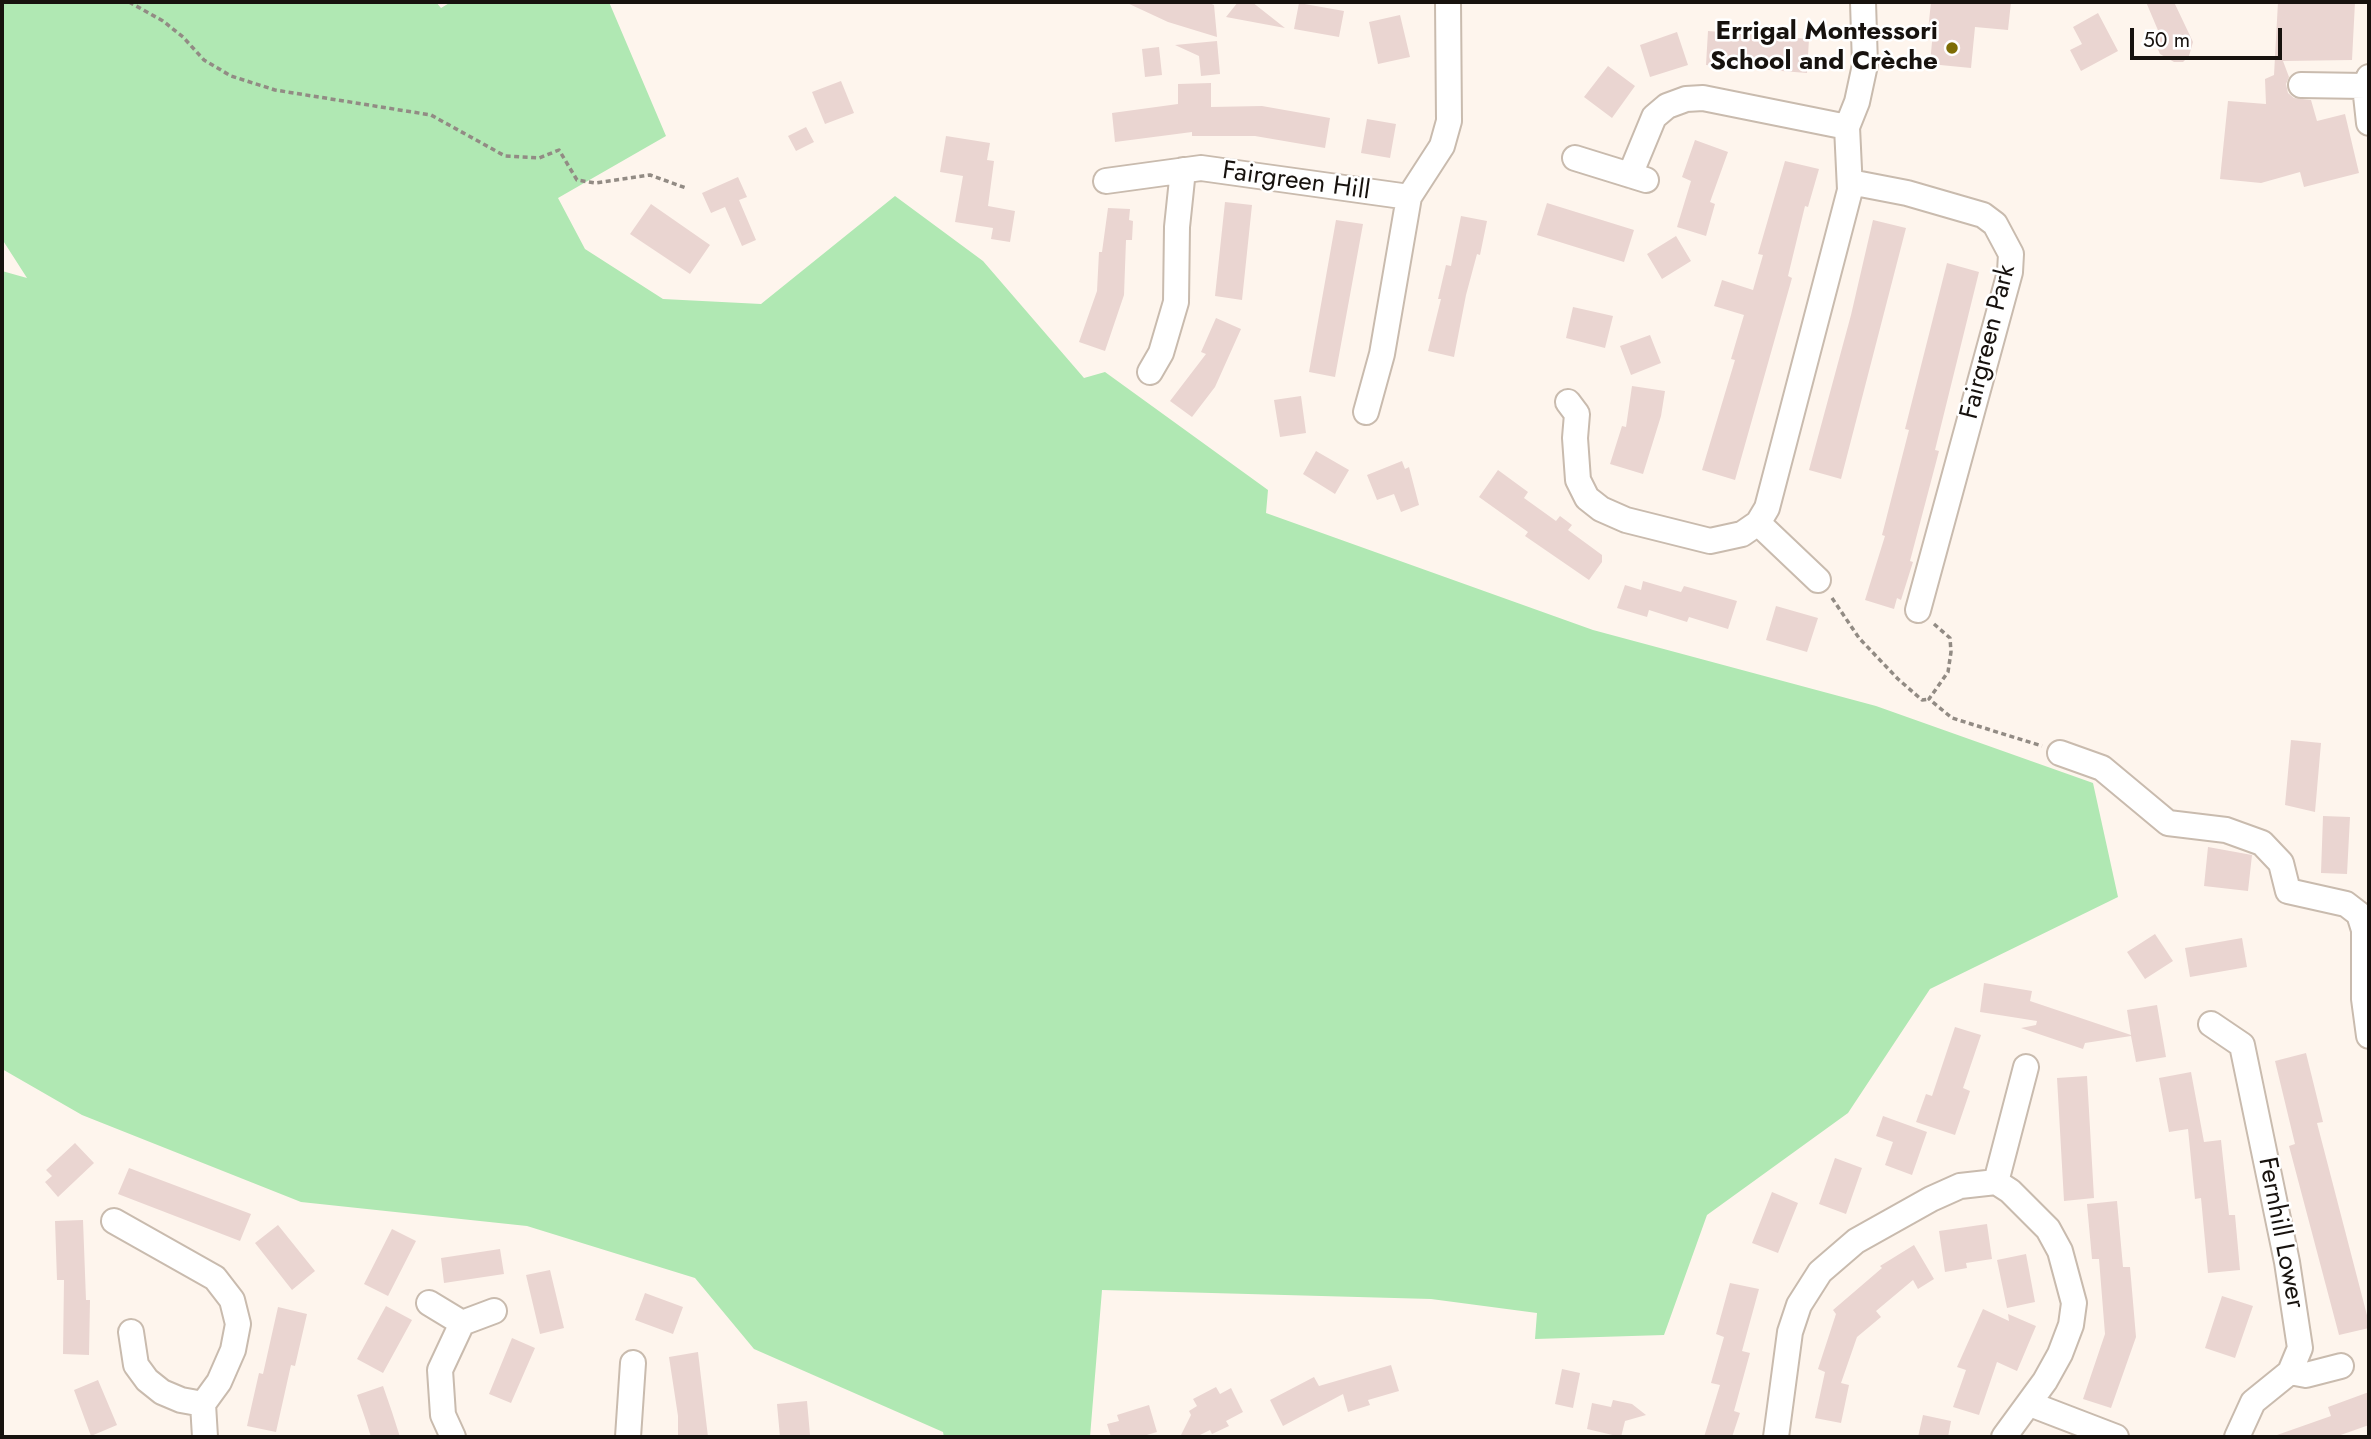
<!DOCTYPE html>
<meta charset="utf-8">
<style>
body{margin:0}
#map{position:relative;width:2371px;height:1439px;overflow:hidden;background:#fef5ed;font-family:Jost,sans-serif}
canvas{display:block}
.frame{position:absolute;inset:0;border:4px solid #17120e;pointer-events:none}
.scale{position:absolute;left:2130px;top:28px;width:152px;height:32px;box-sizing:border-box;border:4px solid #17120e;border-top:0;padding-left:9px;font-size:21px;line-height:24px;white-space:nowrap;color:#17120e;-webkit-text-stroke:5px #fff;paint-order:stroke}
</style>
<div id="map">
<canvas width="2371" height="1439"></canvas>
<div class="frame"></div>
<div class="scale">50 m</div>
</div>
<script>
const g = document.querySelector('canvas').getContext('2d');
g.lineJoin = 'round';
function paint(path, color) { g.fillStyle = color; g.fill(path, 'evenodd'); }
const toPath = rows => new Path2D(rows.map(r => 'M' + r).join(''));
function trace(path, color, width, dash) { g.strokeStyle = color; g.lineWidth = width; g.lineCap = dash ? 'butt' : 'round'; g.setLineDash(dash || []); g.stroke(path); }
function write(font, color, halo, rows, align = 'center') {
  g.font = font + ' Jost,sans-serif'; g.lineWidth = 5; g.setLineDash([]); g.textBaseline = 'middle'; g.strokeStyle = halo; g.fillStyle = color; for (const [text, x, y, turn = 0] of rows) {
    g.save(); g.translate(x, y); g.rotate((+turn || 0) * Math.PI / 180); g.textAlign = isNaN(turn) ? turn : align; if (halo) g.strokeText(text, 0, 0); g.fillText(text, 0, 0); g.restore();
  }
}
paint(toPath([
 [2,2,436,2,441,8,451,2,609,2,666,136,558,198,585,249,663,299,761,304,895,196,983,261,1084,378,1105,372,1268,490,1266,513,1593,630,1876,706,2093,783,2118,897,1930,989,1848,1113,1707,1215,1664,1335,1535,1339,1537,1313,1431,1299,1102,1290,1090,1437,944,1437,943,1432,754,1349,695,1278,527,1226,301,1202,82,1115,2,1069,2,271,27,278,2,239]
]), '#b0e8b3');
paint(toPath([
 [1125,2,1207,2,1214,5,1217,37,1168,22],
 [1238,2,1252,2,1285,28,1226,17],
 [1931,2,2011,2,2008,30,1975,27,1971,68,1930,64,1933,31,1928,31],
 [2146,2,2174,2,2193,42,2189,56,2183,62,2174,62,2160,54,2153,38,2160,35],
 [2278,2,2355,2,2352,60,2283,61,2289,77,2286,84,2288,93,2294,98,2311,100,2317,121,2345,114,2359,173,2304,187,2300,172,2261,183,2220,179,2228,101,2266,104,2265,79,2274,75],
 [1299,3,1344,11,1339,37,1294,29],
 [2098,13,2118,51,2081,71,2070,50,2082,44,2073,27],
 [1400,15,1410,57,1378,64,1369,22],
 [1708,31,1809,39,1807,73,1706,65],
 [1677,32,1688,65,1650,77,1640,45],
 [1217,41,1220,74,1201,76,1199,56,1175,45],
 [1159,47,1162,75,1145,77,1142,49],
 [1608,66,1635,86,1612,118,1584,97],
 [841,81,854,113,825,124,812,92],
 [1211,83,1211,107,1262,106,1330,118,1325,148,1255,136,1192,136,1192,132,1115,142,1112,113,1178,104,1178,84],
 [1367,119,1396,124,1390,158,1361,153],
 [806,127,814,142,796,151,788,136],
 [946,136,990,143,987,160,994,161,988,206,1015,211,1010,242,991,239,993,228,955,222,963,176,940,172],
 [1695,140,1728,152,1710,202,1715,204,1706,236,1677,227,1691,181,1682,177],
 [1785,161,1819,169,1808,207,1805,206,1788,276,1792,278,1735,480,1702,470,1735,360,1731,359,1744,315,1714,306,1722,280,1753,290,1763,255,1758,254],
 [738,177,747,197,739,200,756,240,742,246,725,207,711,213,702,193],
 [1225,202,1252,205,1242,300,1215,296],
 [1547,203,1634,230,1624,262,1537,235],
 [651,204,710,245,690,274,630,234],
 [1108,208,1130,209,1129,220,1133,221,1132,240,1126,240,1124,295,1105,351,1079,342,1097,291,1099,252,1102,252],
 [1461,216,1487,221,1480,255,1477,254,1466,295,1454,357,1428,351,1441,299,1438,299,1446,265,1451,266],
 [1336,220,1363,224,1335,377,1309,372],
 [1873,220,1906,228,1841,479,1809,470,1851,315],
 [1676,236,1691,261,1662,279,1647,254],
 [1947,263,1979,272,1935,450,1939,451,1910,561,1913,562,1901,600,1897,598,1894,609,1865,600,1885,536,1882,535,1909,430,1905,429],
 [1573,307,1613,316,1605,348,1566,338],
 [1216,318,1241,329,1215,387,1192,417,1170,401,1206,354,1201,352],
 [1650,335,1661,363,1631,375,1620,346],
 [1632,386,1665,391,1661,416,1643,474,1610,464,1622,426,1626,427],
 [1301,396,1306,433,1280,437,1274,400],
 [1316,451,1349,470,1335,494,1303,474],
 [1402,461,1405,469,1409,467,1419,505,1401,512,1394,494,1377,500,1367,475],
 [1498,470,1528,492,1524,498,1556,521,1560,516,1572,525,1568,530,1602,555,1602,562,1589,580,1525,536,1528,532,1479,497],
 [1643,581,1681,592,1684,586,1737,601,1728,629,1689,617,1687,622,1649,610,1647,617,1617,608,1625,585,1641,590],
 [1776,606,1818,618,1807,652,1766,640],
 [2291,740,2321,743,2315,812,2285,805],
 [2323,816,2350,817,2347,874,2321,873],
 [2208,847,2252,855,2248,891,2204,886],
 [2155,934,2173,961,2145,979,2127,952],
 [2242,938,2247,967,2190,977,2185,948],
 [1984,983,2032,991,2030,1001,2131,1035,2127,1010,2157,1005,2166,1057,2136,1062,2131,1036,2085,1043,2083,1049,2021,1028,2036,1025,2037,1021,1980,1012],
 [1955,1027,1981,1035,1963,1088,1970,1091,1955,1135,1916,1122,1926,1094,1932,1096],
 [2306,1053,2323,1122,2317,1123,2369,1323,2369,1328,2339,1335,2289,1146,2295,1144,2275,1061],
 [2191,1072,2204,1142,2221,1140,2229,1215,2235,1215,2240,1270,2208,1273,2201,1198,2195,1199,2188,1129,2169,1132,2159,1078],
 [2087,1076,2094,1198,2064,1201,2057,1078],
 [1883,1116,1927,1132,1912,1175,1885,1165,1893,1142,1876,1136],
 [75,1143,94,1163,58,1197,45,1182,52,1176,46,1170],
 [1835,1158,1862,1168,1846,1214,1819,1204],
 [129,1168,251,1214,240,1241,118,1194],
 [1772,1192,1798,1203,1778,1253,1752,1243],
 [2117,1201,2123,1267,2130,1267,2136,1337,2111,1408,2083,1399,2105,1334,2099,1259,2092,1259,2087,1204],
 [83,1220,86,1300,90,1300,89,1355,63,1354,64,1280,57,1280,55,1221],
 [1987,1224,1992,1259,1966,1263,1967,1268,1945,1272,1939,1231],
 [278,1225,315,1271,292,1290,255,1243],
 [392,1229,416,1241,388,1296,364,1284],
 [1914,1245,1934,1279,1918,1289,1913,1280,1876,1311,1881,1317,1857,1337,1841,1383,1849,1385,1841,1423,1815,1418,1825,1372,1818,1369,1836,1314,1833,1310,1882,1268,1880,1266],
 [500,1249,504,1274,444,1283,441,1258],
 [2026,1254,2035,1302,2007,1308,1997,1260],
 [550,1270,564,1328,540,1334,526,1275],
 [1730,1283,1759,1289,1742,1351,1750,1353,1734,1411,1740,1413,1732,1437,1704,1437,1720,1385,1711,1383,1724,1337,1716,1334],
 [645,1293,683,1307,673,1334,635,1320],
 [2222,1296,2253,1306,2235,1358,2205,1348],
 [386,1306,412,1320,383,1373,357,1359],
 [278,1307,307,1314,295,1366,291,1365,276,1432,247,1426,259,1373,263,1374],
 [1983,1309,2009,1321,2008,1314,2036,1326,2017,1371,1997,1362,1979,1415,1953,1407,1966,1370,1957,1367],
 [512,1338,535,1348,511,1403,489,1394],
 [698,1352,708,1437,678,1437,678,1416,669,1357],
 [1391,1365,1399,1391,1368,1400,1370,1405,1348,1412,1343,1394,1283,1426,1270,1400,1314,1377,1319,1386],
 [1562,1369,1580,1373,1573,1408,1555,1404],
 [98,1380,117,1425,91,1436,74,1390],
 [383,1386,392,1412,400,1437,371,1437,366,1421,357,1395],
 [1216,1387,1220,1394,1231,1388,1243,1412,1226,1421,1229,1426,1212,1434,1210,1430,1196,1437,1180,1437,1191,1415,1189,1411,1197,1406,1193,1399],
 [2369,1392,2369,1425,2335,1437,2277,1437,2277,1435,2331,1416,2328,1407],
 [1613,1400,1632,1404,1646,1415,1625,1421,1621,1437,1587,1429,1592,1403,1611,1407],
 [807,1401,810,1435,780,1437,777,1404],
 [1149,1405,1157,1432,1140,1437,1111,1437,1107,1424,1119,1421,1117,1415],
 [1923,1415,1951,1421,1948,1437,1918,1437]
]), '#ead5d1');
const minor = toPath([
 [2369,77,2365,86,2369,123],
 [2301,85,2365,86],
 [1575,158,1646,180],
 [1630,175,1654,117,1667,106,1686,99,1703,98,1847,127],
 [1106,181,1201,168,1409,197,1382,354,1366,412],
 [1850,182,1907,193,1983,215,1995,224,2011,254,2010,272,1918,610],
 [1409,197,1442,146,1449,121,1448,2],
 [1150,372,1161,353,1176,302,1177,227,1183,170],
 [1568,402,1577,414,1575,438,1578,480,1587,498,1601,509,1626,520,1710,541,1742,534,1758,523,1767,508,1850,190,1847,127,1857,102,1865,65,1863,2],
 [1758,523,1818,580],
 [2060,753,2102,768,2168,823,2226,830,2262,843,2281,863,2288,891,2346,904,2359,914,2364,930,2364,999,2369,1036],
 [2211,1024,2242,1045,2287,1262,2300,1348,2290,1372,2253,1402,2237,1437],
 [1996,1182,2026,1067],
 [114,1221,215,1278,232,1300,238,1324,233,1350,219,1382,203,1404,205,1437],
 [429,1303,462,1323],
 [131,1332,136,1365,147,1380,162,1392,181,1400,203,1404],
 [2290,1372,2306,1375,2341,1366],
 [2030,1404,2116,1437],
 [453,1437,443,1415,440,1370,462,1323,494,1311],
 [628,1437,633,1363],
 [1776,1437,1790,1332,1799,1305,1820,1272,1856,1241,1931,1199,1960,1186,1996,1182,2010,1191,2048,1229,2060,1251,2074,1303,2071,1325,2060,1354,2045,1381,2004,1437]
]);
trace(minor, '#c9bbae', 28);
trace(toPath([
 [129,2,163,21,183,37,204,60,231,76,275,90,431,115,505,156,539,158,559,150,577,180,595,183,650,175,686,188],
 [1832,598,1859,638,1898,679,1922,700,1929,699],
 [1934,624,1950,638,1951,652,1948,672,1929,699,1952,718,2042,746]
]), '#928b84', 3.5, [5, 3.5]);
trace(minor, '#fff', 24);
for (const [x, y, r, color] of [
 [1952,48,7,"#7d6c05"]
]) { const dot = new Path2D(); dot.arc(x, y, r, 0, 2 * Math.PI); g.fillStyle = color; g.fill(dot); trace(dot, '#fff', 2.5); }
write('bold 26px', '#17120e', '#fff', [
 ["Errigal Montessori",1938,33],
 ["School and Crèche",1938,63]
], 'right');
write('26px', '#17120e', '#fff', [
 ["Fairgreen Hill",1296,182,8],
 ["Fairgreen Park",1989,342,-76],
 ["Fernhill Lower",2280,1233,79]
]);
</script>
